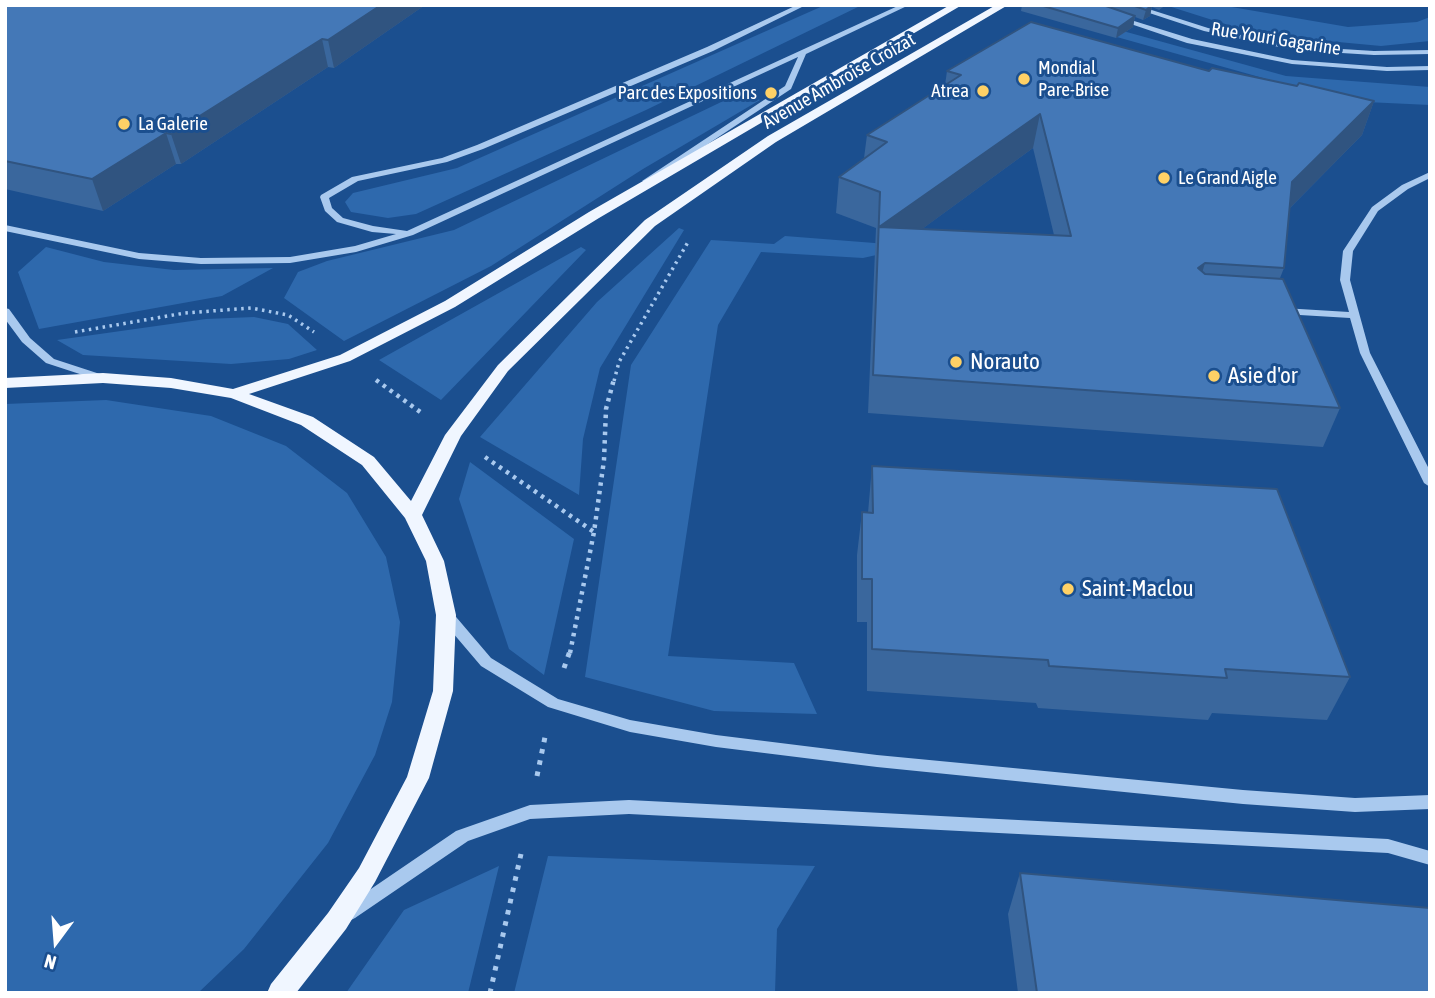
<!DOCTYPE html>
<style>
body{margin:0}
#map{position:relative;width:1435px;height:998px;overflow:hidden;background:#1b4f8f;font-family:"Asap Condensed",sans-serif}
canvas{display:block}
.frame{position:absolute;inset:0;border:7px solid #fff;pointer-events:none}
.north{position:absolute;left:21px;top:907px;width:70px;height:70px;-webkit-text-stroke:5px #1b4f8f;paint-order:stroke;rotate:196deg;font-size:19px;font-weight:700;line-height:28px;text-align:center;color:#fff}
.north::after{content:'';display:block;margin:auto;width:24px;height:32px;background:#fff;clip-path:polygon(50% 0,100% 100%,50% 72%,0 100%)}
</style>
<div id="map">
<canvas width="1435" height="998"></canvas>
<div class="frame"></div>
<div class="north">N</div>
</div>
<script>
const g = document.querySelector('canvas').getContext('2d');
g.lineJoin = 'round';
function paint(path, color) { g.fillStyle = color; g.fill(path, 'evenodd'); }
const toPath = rows => new Path2D(rows.map(r => 'M' + r).join(''));
function trace(path, color, width, dash) { g.strokeStyle = color; g.lineWidth = width; g.lineCap = dash ? 'butt' : 'round'; g.setLineDash(dash || []); g.stroke(path); }
function write(font, color, halo, rows, align = 'center') {
  g.font = font + ' "Asap Condensed",sans-serif'; g.lineWidth = 6; g.setLineDash([]); g.textBaseline = 'middle'; g.strokeStyle = halo; g.fillStyle = color; for (const [text, x, y, turn = 0] of rows) {
    g.save(); g.translate(x, y); g.rotate((+turn || 0) * Math.PI / 180); g.textAlign = isNaN(turn) ? turn : align; if (halo) g.strokeText(text, 0, 0); g.fillText(text, 0, 0); g.restore();
  }
}
paint(toPath([
 [825,5,862,5,646,110,416,214,388,218,351,212,345,202,353,193,457,168],
 [1165,5,1220,5,1348,27,1417,22,1430,17,1430,41,1381,46,1306,39,1244,30],
 [1065,15,1286,76,1430,87,1430,105,1345,101,1049,18],
 [740,93,760,100,643,169,491,266,344,341,284,298,298,272,327,261,454,230],
 [679,228,684,230,600,368,583,439,579,495,480,437,597,302],
 [785,236,900,245,894,251,863,258,761,252,718,325,668,656,794,663,817,714,714,711,585,677,631,365,711,240,774,244],
 [46,247,104,262,174,270,273,268,222,296,39,329,18,272],
 [581,247,586,250,441,400,379,360],
 [254,317,288,324,317,350,289,359,231,364,83,355,57,340,206,319],
 [106,400,211,416,286,446,347,493,386,557,400,622,392,702,375,755,328,843,244,949,198,993,5,993,5,404],
 [470,462,574,539,544,675,509,649,459,499],
 [548,856,815,866,777,929,775,993,514,993],
 [499,866,468,993,346,993,404,910]
]), '#2e69ad');
trace(toPath([
 [75,332,185,313,251,308,288,315,314,332],
 [614,381,619,362,688,242]
]), '#a9c9ee', 3.5, [2.5, 4.5]);
trace(toPath([
 [376,380,423,414],
 [485,457,594,532],
 [570,653,594,532,604,460,606,409,614,379]
]), '#a9c9ee', 4.5, [3.5, 5]);
trace(toPath([
 [564,668,570,651],
 [537,776,545,737],
 [490,993,521,854]
]), '#a9c9ee', 5, [4.5, 7]);
paint(toPath([
 [797,5,806,5,713,51,483,149,447,162,358,181,329,198,332,208,343,218,373,226,407,231,900,5,909,5,806,54,791,89,649,183,642,181,785,86,798,57,413,235,356,252,290,263,201,264,139,259,5,231,5,225,139,253,201,258,290,257,355,246,396,234,372,232,337,222,325,211,320,197,321,195,352,177,442,158,477,145,707,47,797,5],
 [1125,5,1136,5,1208,28,1293,46,1374,51,1430,50,1430,54,1374,55,1293,50,1204,31,1125,5],
 [1118,16,1192,39,1292,60,1387,67,1430,66,1430,70,1387,71,1292,64,1187,43,1116,19,1115,18,1118,16],
 [1430,172,1430,178,1408,189,1378,211,1353,251,1350,280,1370,353,1430,471,1430,487,1424,483,1360,353,1350,318,1283,314,1278,311,1283,308,1349,312,1340,280,1343,251,1372,207,1402,185,1430,172],
 [5,308,9,309,30,338,54,359,106,376,107,378,106,380,98,380,46,363,22,342,5,319,5,308],
 [446,610,451,611,491,658,558,699,630,720,716,735,877,755,1243,790,1355,798,1430,795,1430,809,1355,812,1243,804,877,767,716,747,630,732,548,707,481,666,441,619,439,615,441,611,446,610],
 [629,800,1388,839,1430,851,1430,865,1388,853,629,814,530,819,468,841,355,918,349,921,343,918,341,913,343,908,456,831,530,805,629,800]
]), '#a9c9ee');
paint(toPath([
 [950,5,962,5,599,218,455,307,350,361,249,394,313,417,374,457,411,501,445,435,498,365,645,220,768,136,996,5,1008,5,776,142,655,226,508,371,461,436,422,515,444,561,456,615,453,691,429,778,375,882,346,929,296,993,267,993,271,984,328,913,359,868,407,777,433,691,436,615,426,561,405,518,362,465,301,425,231,398,171,388,103,383,5,388,5,378,103,373,171,378,233,389,340,355,445,301,589,212,950,5]
]), '#f0f6ff');
paint(toPath([
 [5,5,425,5,334,68,328,67,181,164,176,164,103,211,5,189],
 [1022,5,1166,5,1159,10,1152,7,1150,16,1143,20,1135,17,1133,27,1116,38,1021,11],
 [947,71,1209,71,1374,101,1362,135,1290,208,1284,268,1280,278,1340,408,1323,447,868,413,876,228,836,213,839,177,864,158,867,135,945,85],
 [1033,148,1054,235,922,229],
 [872,466,1350,677,1327,720,1212,713,1208,720,1038,708,1036,703,867,691,867,622,857,622,857,555,862,512,868,513],
 [1020,873,1430,993,1018,993,1008,914]
]), '#3a679d');
paint(toPath([
 [381,5,425,5,334,68,328,40],
 [1152,5,1150,16,1143,20,1146,10],
 [1135,16,1133,27,1116,38,1118,28],
 [322,39,328,67,181,164,171,134],
 [1374,101,1362,135,1280,218,1292,182],
 [1040,114,1033,148,877,262,879,227],
 [166,133,176,164,103,211,92,179],
 [1205,263,1194,300,1198,268]
]), '#305480');
const building = toPath([
 [5,5,381,5,328,40,322,39,171,134,166,133,92,179,5,161,5,5],
 [1040,5,1103,5,1135,16,1118,28,1040,5],
 [1132,5,1152,5,1146,10,1132,5],
 [1031,22,1209,71,1212,68,1297,86,1299,83,1374,101,1292,182,1284,268,1205,263,1198,268,1205,274,1283,279,1340,408,873,375,880,192,839,177,887,142,867,135,961,75,947,71,1031,22],
 [1040,114,1071,236,879,227,1040,114],
 [872,466,1277,489,1350,677,1225,669,1227,678,1049,666,1048,660,872,649,872,579,862,579,862,512,873,513,872,466],
 [1020,873,1430,908,1430,993,1037,993,1020,873]
]);
paint(building, '#4478b7');
trace(building, '#305480', 2);
for (const [x, y, r, color] of [
 [1024,79,7,"#ffd166"],
 [983,91,7,"#ffd166"],
 [771,93,7,"#ffd166"],
 [124,124,7,"#ffd166"],
 [1164,178,7,"#ffd166"],
 [956,362,7,"#ffd166"],
 [1214,376,7,"#ffd166"],
 [1068,589,7,"#ffd166"]
]) { const dot = new Path2D(); dot.arc(x, y, r, 0, 2 * Math.PI); g.fillStyle = color; g.fill(dot); trace(dot, '#1b4f8f', 2.5); }
write('19px', '#fff', '#1b4f8f', [
 ["Rue Youri Gagarine",1276,39,9],
 ["Avenue Ambroise Croizat",839,81,-30]
]);
write('19px', '#fff', '#1b4f8f', [
 ["Mondial",1038,68],
 ["Pare-Brise",1038,90],
 ["Atrea",969,91,"right"],
 ["Parc des Expositions",757,93,"right"],
 ["La Galerie",138,124],
 ["Le Grand Aigle",1178,178]
], 'left');
write('23px', '#fff', '#1b4f8f', [
 ["Norauto",970,362],
 ["Asie d'or",1228,376],
 ["Saint-Maclou",1082,589]
], 'left');
</script>
